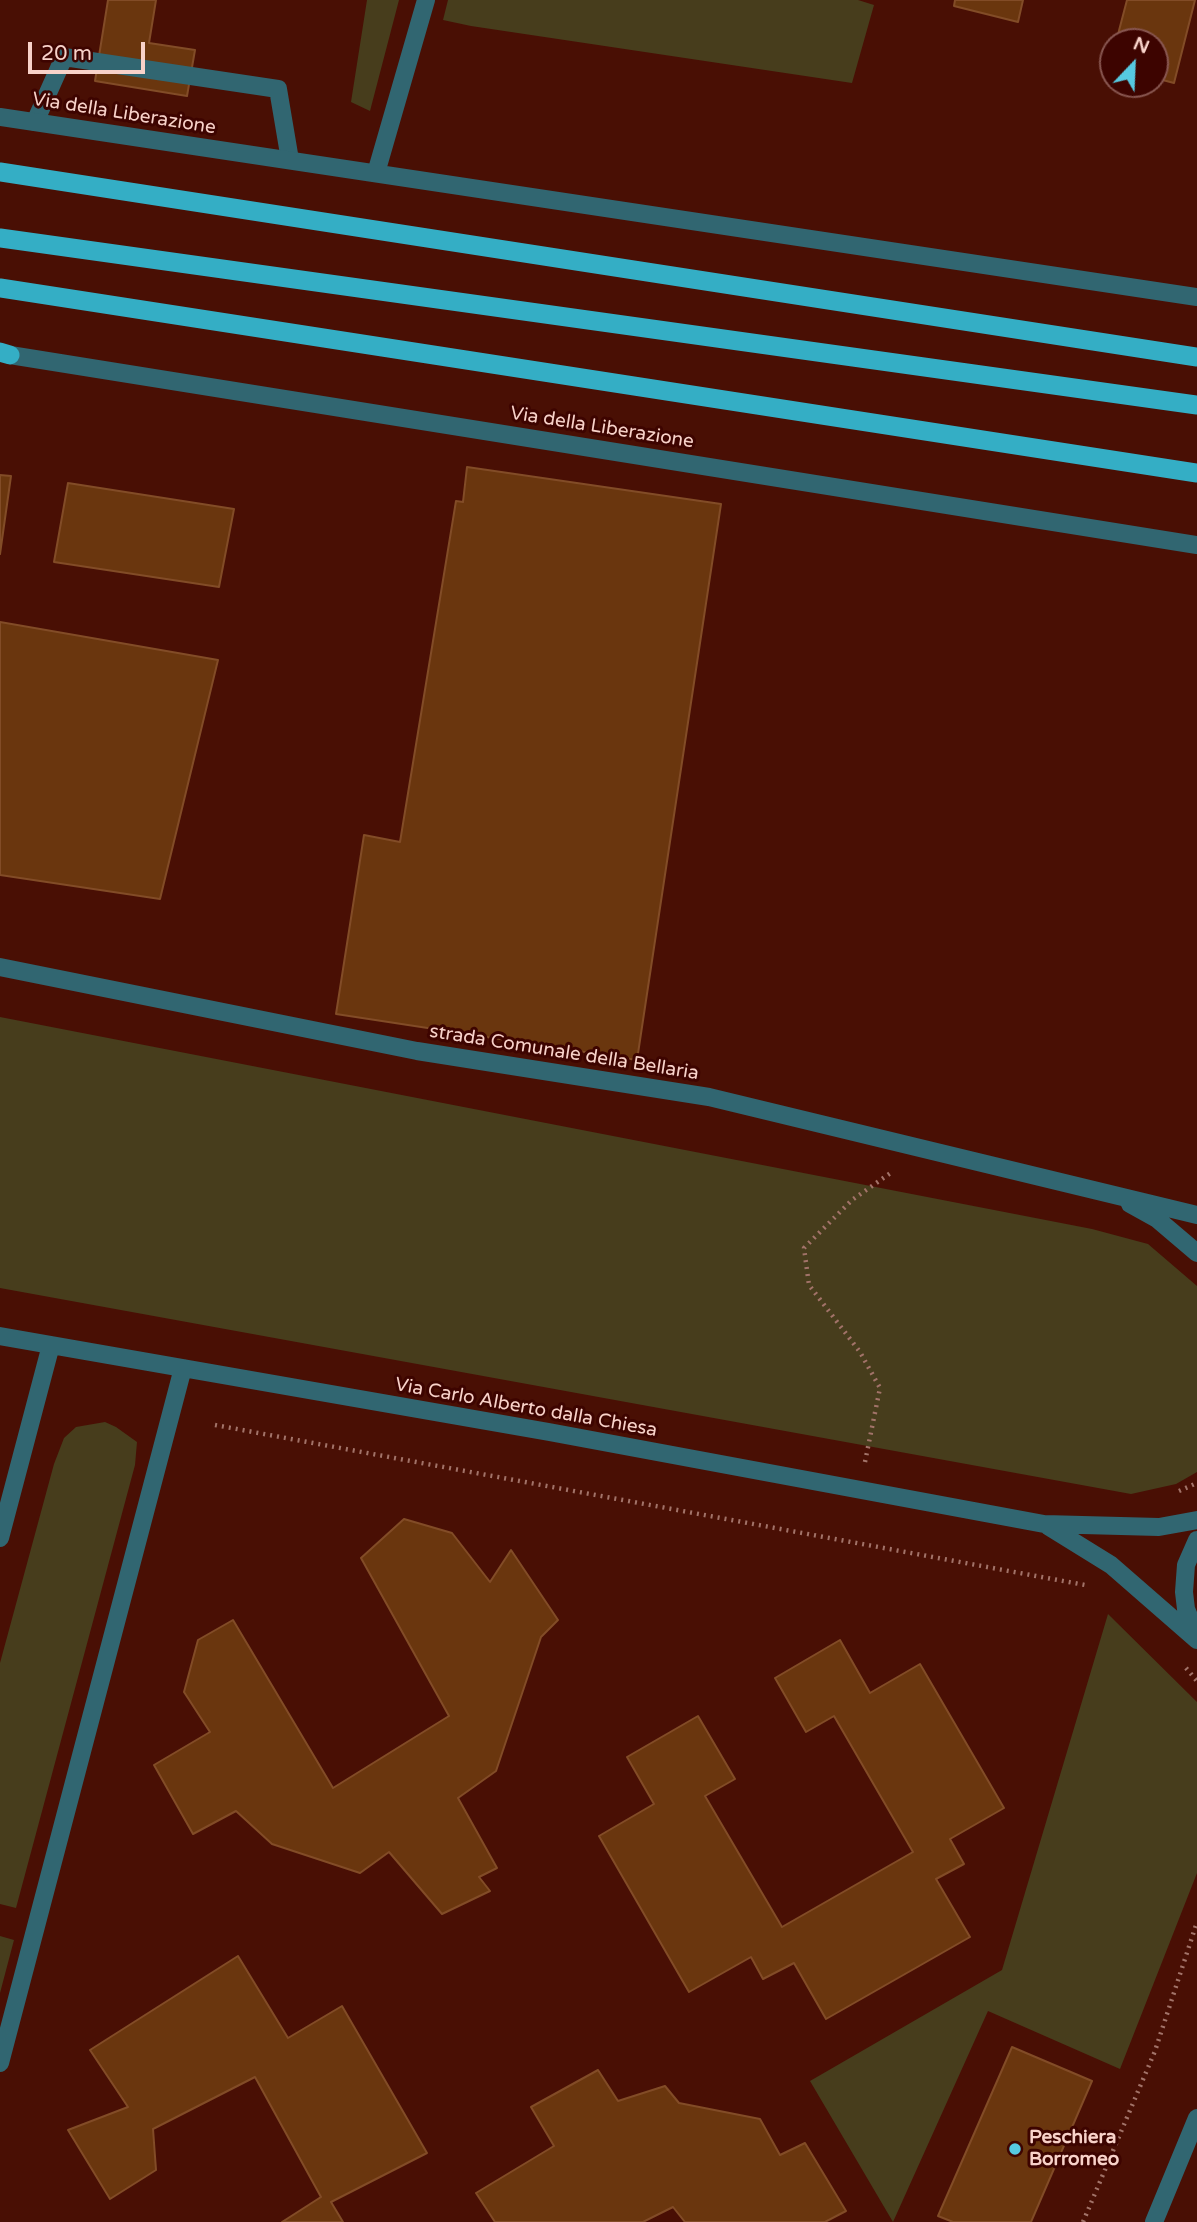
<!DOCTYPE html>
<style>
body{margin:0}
#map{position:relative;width:1197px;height:2222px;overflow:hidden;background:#490f04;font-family:"Varela Round",sans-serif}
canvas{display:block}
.north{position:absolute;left:1099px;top:28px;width:70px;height:70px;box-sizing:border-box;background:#3d0400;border:2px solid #885650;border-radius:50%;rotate:23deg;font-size:19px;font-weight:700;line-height:28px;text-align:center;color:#f8d2c9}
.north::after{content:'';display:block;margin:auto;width:24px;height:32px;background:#56c9e1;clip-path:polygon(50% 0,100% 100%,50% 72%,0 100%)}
.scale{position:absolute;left:28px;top:42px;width:117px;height:32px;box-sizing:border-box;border:4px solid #f8d2c9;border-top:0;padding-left:9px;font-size:21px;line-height:24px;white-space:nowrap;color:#f8d2c9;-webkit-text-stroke:5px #3d0400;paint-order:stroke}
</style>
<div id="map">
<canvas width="1197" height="2222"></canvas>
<div class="north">N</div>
<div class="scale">20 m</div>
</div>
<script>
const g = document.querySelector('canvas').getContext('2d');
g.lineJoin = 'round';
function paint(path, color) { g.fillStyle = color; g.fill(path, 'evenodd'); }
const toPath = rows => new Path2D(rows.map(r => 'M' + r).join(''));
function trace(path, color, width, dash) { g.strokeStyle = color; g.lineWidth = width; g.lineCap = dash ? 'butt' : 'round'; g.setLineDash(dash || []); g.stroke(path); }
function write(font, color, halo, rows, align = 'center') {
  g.font = font + ' "Varela Round",sans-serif'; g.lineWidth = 6; g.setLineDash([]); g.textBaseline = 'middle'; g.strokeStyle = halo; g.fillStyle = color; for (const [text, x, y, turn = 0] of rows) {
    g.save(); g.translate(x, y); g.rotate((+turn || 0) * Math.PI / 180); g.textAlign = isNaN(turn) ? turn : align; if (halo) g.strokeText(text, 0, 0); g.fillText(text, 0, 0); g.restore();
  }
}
paint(toPath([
 [367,0,399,0,370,111,351,102],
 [448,0,858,0,874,5,852,83,471,26,443,20],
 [0,1017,1092,1229,1148,1244,1197,1286,1197,1472,1176,1484,1131,1494,0,1288],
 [105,1422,116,1427,137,1442,135,1465,16,1908,0,1904,0,1663,54,1464,64,1438,76,1427],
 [1108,1614,1197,1702,1197,1873,1120,2069,988,2011,893,2222,810,2081,1002,1970],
 [0,1936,14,1940,0,1993]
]), '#473d1c');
const building = toPath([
 [108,0,156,0,149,43,195,50,187,96,95,81,108,0],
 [955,0,1023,0,1018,22,954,6,955,0],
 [1127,0,1195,0,1174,83,1155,78,1155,42,1116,42,1127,0],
 [467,467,721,504,637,1060,336,1014,364,835,400,842,456,501,463,502,467,467],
 [0,475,11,476,0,554,0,475],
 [68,483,234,509,219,587,54,562,68,483],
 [0,622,218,660,160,899,0,875,0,622],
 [404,1519,452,1533,490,1582,511,1550,558,1620,541,1637,496,1771,458,1798,497,1868,479,1877,490,1891,442,1914,389,1852,360,1873,272,1844,236,1811,193,1834,154,1765,210,1732,184,1692,198,1640,233,1620,333,1788,449,1716,361,1558,404,1519],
 [840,1640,870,1693,920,1664,1004,1808,950,1839,964,1864,936,1879,970,1937,826,2019,794,1963,763,1979,751,1957,689,1992,599,1836,654,1804,627,1757,698,1716,735,1779,705,1796,782,1927,913,1852,834,1716,806,1732,775,1678,840,1640],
 [238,1956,288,2038,342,2006,427,2153,331,2202,343,2222,282,2222,321,2197,255,2077,153,2129,156,2170,110,2199,68,2130,128,2107,90,2050,238,1956],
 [1012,2047,1092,2081,1031,2222,953,2222,938,2216,1012,2047],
 [598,2070,618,2101,665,2086,679,2103,760,2119,780,2155,805,2143,846,2211,825,2222,685,2222,673,2207,643,2222,495,2222,476,2193,554,2146,531,2107,598,2070]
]);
paint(building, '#6a360e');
trace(building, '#824c27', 2);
trace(toPath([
 [215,1425,1085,1585],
 [865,1462,880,1388,860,1352,809,1285,804,1248,852,1200,892,1172],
 [1179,1491,1197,1483],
 [1186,1668,1197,1681],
 [1083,2222,1155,2051,1197,1922]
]), '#a27369', 4.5, [2, 5]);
trace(toPath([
 [35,122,64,57,278,89,290,160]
]), '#316671', 18);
trace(toPath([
 [0,117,1197,297],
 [376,173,426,0],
 [0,967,417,1051,709,1097,1197,1215],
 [1130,1204,1157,1219,1197,1253],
 [0,1336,549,1432,1044,1524,1159,1527,1197,1520],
 [1048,1526,1111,1565,1197,1640],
 [0,1538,51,1345],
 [1197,1540,1186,1565,1184,1592,1186,1609,1197,1635],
 [0,2063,183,1368],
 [1154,2222,1197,2118]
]), '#316671', 18);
trace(toPath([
 [10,355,1197,545]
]), '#316671', 18);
trace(toPath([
 [0,172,1197,357],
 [0,238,1197,405],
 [0,288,1197,473],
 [0,352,10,355]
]), '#34aec5', 19);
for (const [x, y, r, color] of [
 [1015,2149,7,"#56c9e1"]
]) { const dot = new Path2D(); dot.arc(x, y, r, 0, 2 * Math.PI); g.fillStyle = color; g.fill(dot); trace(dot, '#3d0400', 2.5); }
write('19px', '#f8d2c9', '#3d0400', [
 ["Via della Liberazione",124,114,9],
 ["Via della Liberazione",602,428,9],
 ["strada Comunale della Bellaria",564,1053,9],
 ["Via Carlo Alberto dalla Chiesa",526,1408,10]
]);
write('bold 19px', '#f8d2c9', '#3d0400', [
 ["Peschiera",1029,2138],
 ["Borromeo",1029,2160]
], 'left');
</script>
